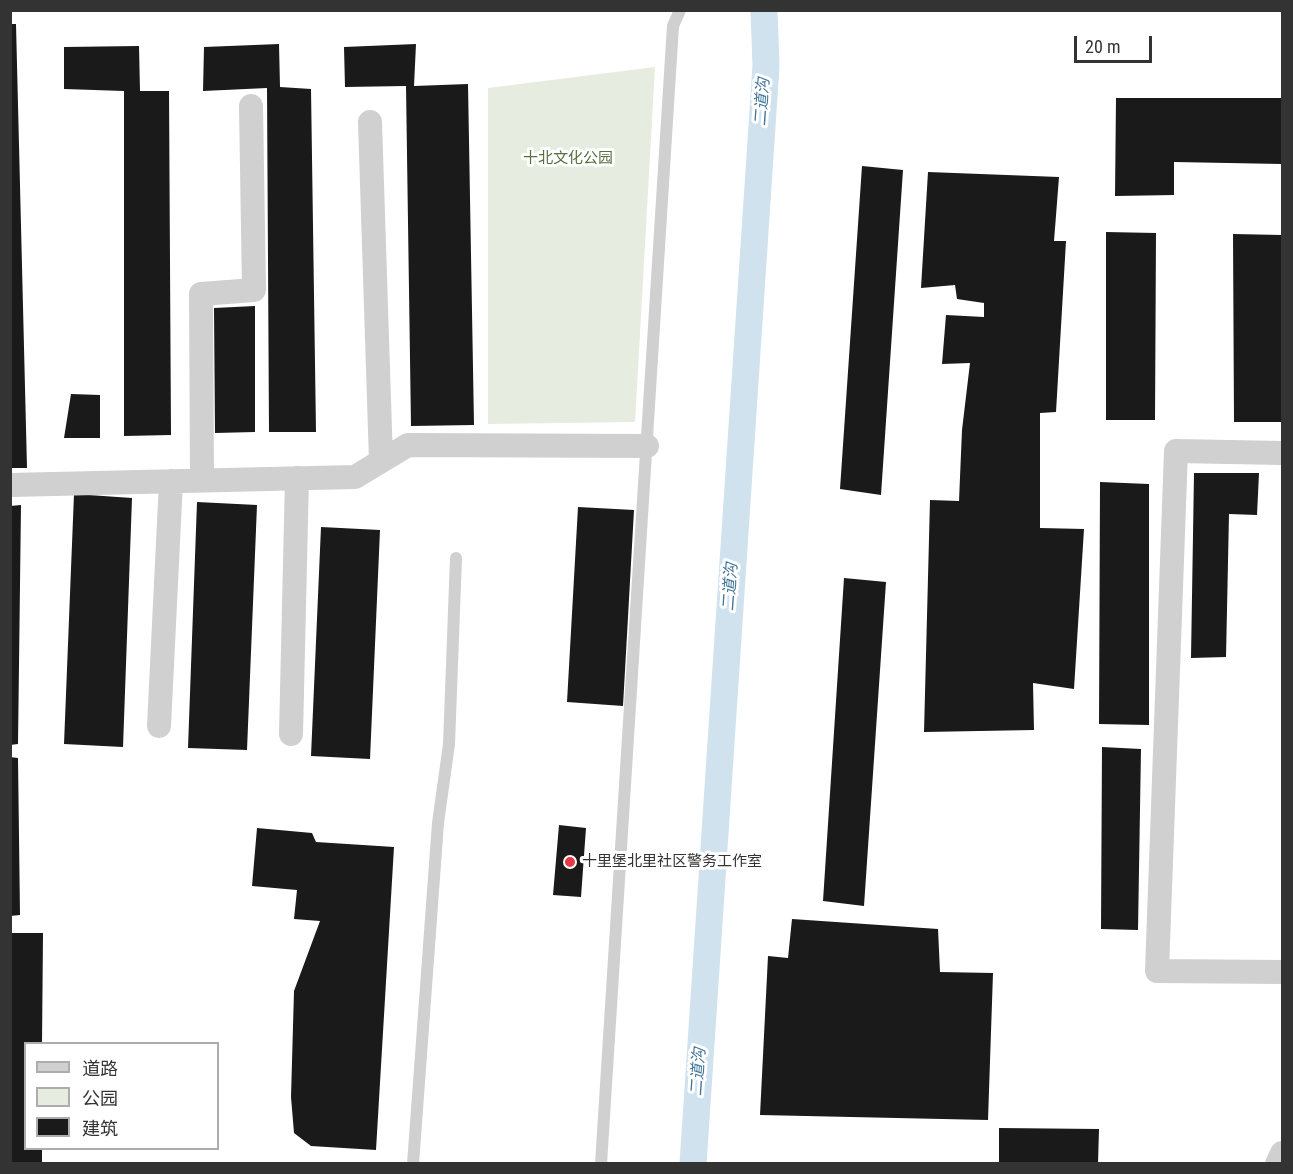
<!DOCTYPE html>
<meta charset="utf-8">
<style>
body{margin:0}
#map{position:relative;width:1293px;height:1174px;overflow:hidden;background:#fff;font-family:"Roboto Condensed","Noto Sans SC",sans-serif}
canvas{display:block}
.frame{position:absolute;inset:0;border:12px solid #333;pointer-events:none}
.legend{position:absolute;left:24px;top:1042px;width:195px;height:108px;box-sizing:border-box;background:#fff;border:2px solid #adadad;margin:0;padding:8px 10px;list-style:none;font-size:18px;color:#333}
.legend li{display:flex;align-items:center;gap:12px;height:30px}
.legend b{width:30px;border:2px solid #adadad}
.scale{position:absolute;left:1074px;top:36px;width:78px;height:27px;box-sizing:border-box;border:3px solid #333;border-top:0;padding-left:8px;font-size:18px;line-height:21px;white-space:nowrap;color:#333;-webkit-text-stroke:4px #fff;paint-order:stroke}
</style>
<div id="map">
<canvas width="1293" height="1174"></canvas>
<div class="frame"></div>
<ul class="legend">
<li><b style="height:8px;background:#d0d0d0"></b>道路</li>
<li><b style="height:16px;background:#e6ecdf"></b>公园</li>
<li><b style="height:16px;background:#1a1a1a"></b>建筑</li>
</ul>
<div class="scale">20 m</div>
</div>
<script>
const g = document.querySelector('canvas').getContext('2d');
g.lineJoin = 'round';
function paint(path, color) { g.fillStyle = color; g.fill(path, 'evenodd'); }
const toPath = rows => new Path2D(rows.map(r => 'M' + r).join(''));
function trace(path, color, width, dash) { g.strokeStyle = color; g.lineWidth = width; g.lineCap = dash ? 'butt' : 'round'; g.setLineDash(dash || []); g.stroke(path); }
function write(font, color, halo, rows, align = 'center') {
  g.font = font + ' "Roboto Condensed","Noto Sans SC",sans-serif'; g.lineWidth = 6; g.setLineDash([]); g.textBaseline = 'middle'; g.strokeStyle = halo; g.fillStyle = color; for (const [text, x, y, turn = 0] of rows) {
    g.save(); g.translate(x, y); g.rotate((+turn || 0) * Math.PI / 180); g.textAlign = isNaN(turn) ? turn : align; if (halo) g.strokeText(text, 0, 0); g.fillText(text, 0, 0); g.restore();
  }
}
paint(toPath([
 [655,67,635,422,488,424,488,88]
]), '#e6ecdf');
trace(toPath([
 [693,1164,766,66,764,10]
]), '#cfe2ee', 27);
paint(toPath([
 [10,24,16,24,27,468,10,468],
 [279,44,280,87,311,89,316,432,269,432,267,88,203,91,204,47],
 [416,44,414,86,468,84,474,425,411,426,406,86,345,87,344,47],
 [139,46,140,91,169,91,171,435,124,436,124,91,64,89,64,47],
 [1116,98,1282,98,1282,164,1174,162,1174,195,1115,196],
 [862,166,903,170,881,495,840,489],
 [928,172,1059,177,1054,241,1066,241,1056,412,1040,413,1040,528,1084,529,1074,689,1033,683,1034,730,924,732,930,500,959,501,962,430,970,363,942,364,946,315,984,317,984,303,957,299,955,285,921,288],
 [1106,232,1156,233,1155,420,1106,420],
 [1233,234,1282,235,1282,422,1234,422],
 [255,306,255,432,215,433,214,308],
 [71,394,100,395,100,438,64,438],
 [1194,473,1259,473,1257,515,1229,514,1226,657,1191,658],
 [1100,482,1149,484,1149,725,1099,724],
 [74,494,132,498,123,747,64,744],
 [197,502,257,505,247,750,188,748],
 [21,505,18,744,10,745,10,506],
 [578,507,634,510,623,706,567,702],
 [321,527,380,530,370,759,311,756],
 [844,578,886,582,864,906,823,901],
 [1102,747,1141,749,1138,930,1101,929],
 [10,757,18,758,20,915,10,916],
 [559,825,586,828,581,897,553,895],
 [257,828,312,833,316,842,394,847,376,1150,311,1146,294,1133,291,1097,294,991,320,921,294,919,297,890,252,886],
 [792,919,938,929,940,972,993,973,988,1120,760,1115,768,956,788,958],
 [10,933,43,933,42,1044,26,1044,26,1148,42,1148,42,1164,10,1164],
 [999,1128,1099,1129,1098,1164,999,1164]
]), '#1a1a1a');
trace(toPath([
 [413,1164,438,823,449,744,456,558],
 [601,1164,673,26,680,10]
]), '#d0d0d0', 12);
trace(toPath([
 [370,122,381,461],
 [1282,453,1176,451,1157,971,1282,972],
 [202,480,201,294,254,290,251,106],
 [10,485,355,477,408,445,647,446],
 [159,726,171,481],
 [291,734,297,478],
 [1277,1164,1282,1153]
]), '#d0d0d0', 24);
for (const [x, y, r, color] of [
 [570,862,6,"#e63946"]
]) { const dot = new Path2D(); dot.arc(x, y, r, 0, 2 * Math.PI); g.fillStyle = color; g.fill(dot); trace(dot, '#fff', 2); }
write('15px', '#56703f', '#fff', [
 ["十北文化公园",568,159]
]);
write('15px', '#333', '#fff', [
 ["十里堡北里社区警务工作室",582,862]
], 'left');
write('italic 16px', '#3f7597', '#fff', [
 ["二道沟",763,102,-86],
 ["二道沟",731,587,-86],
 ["二道沟",699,1072,-86]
]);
</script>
